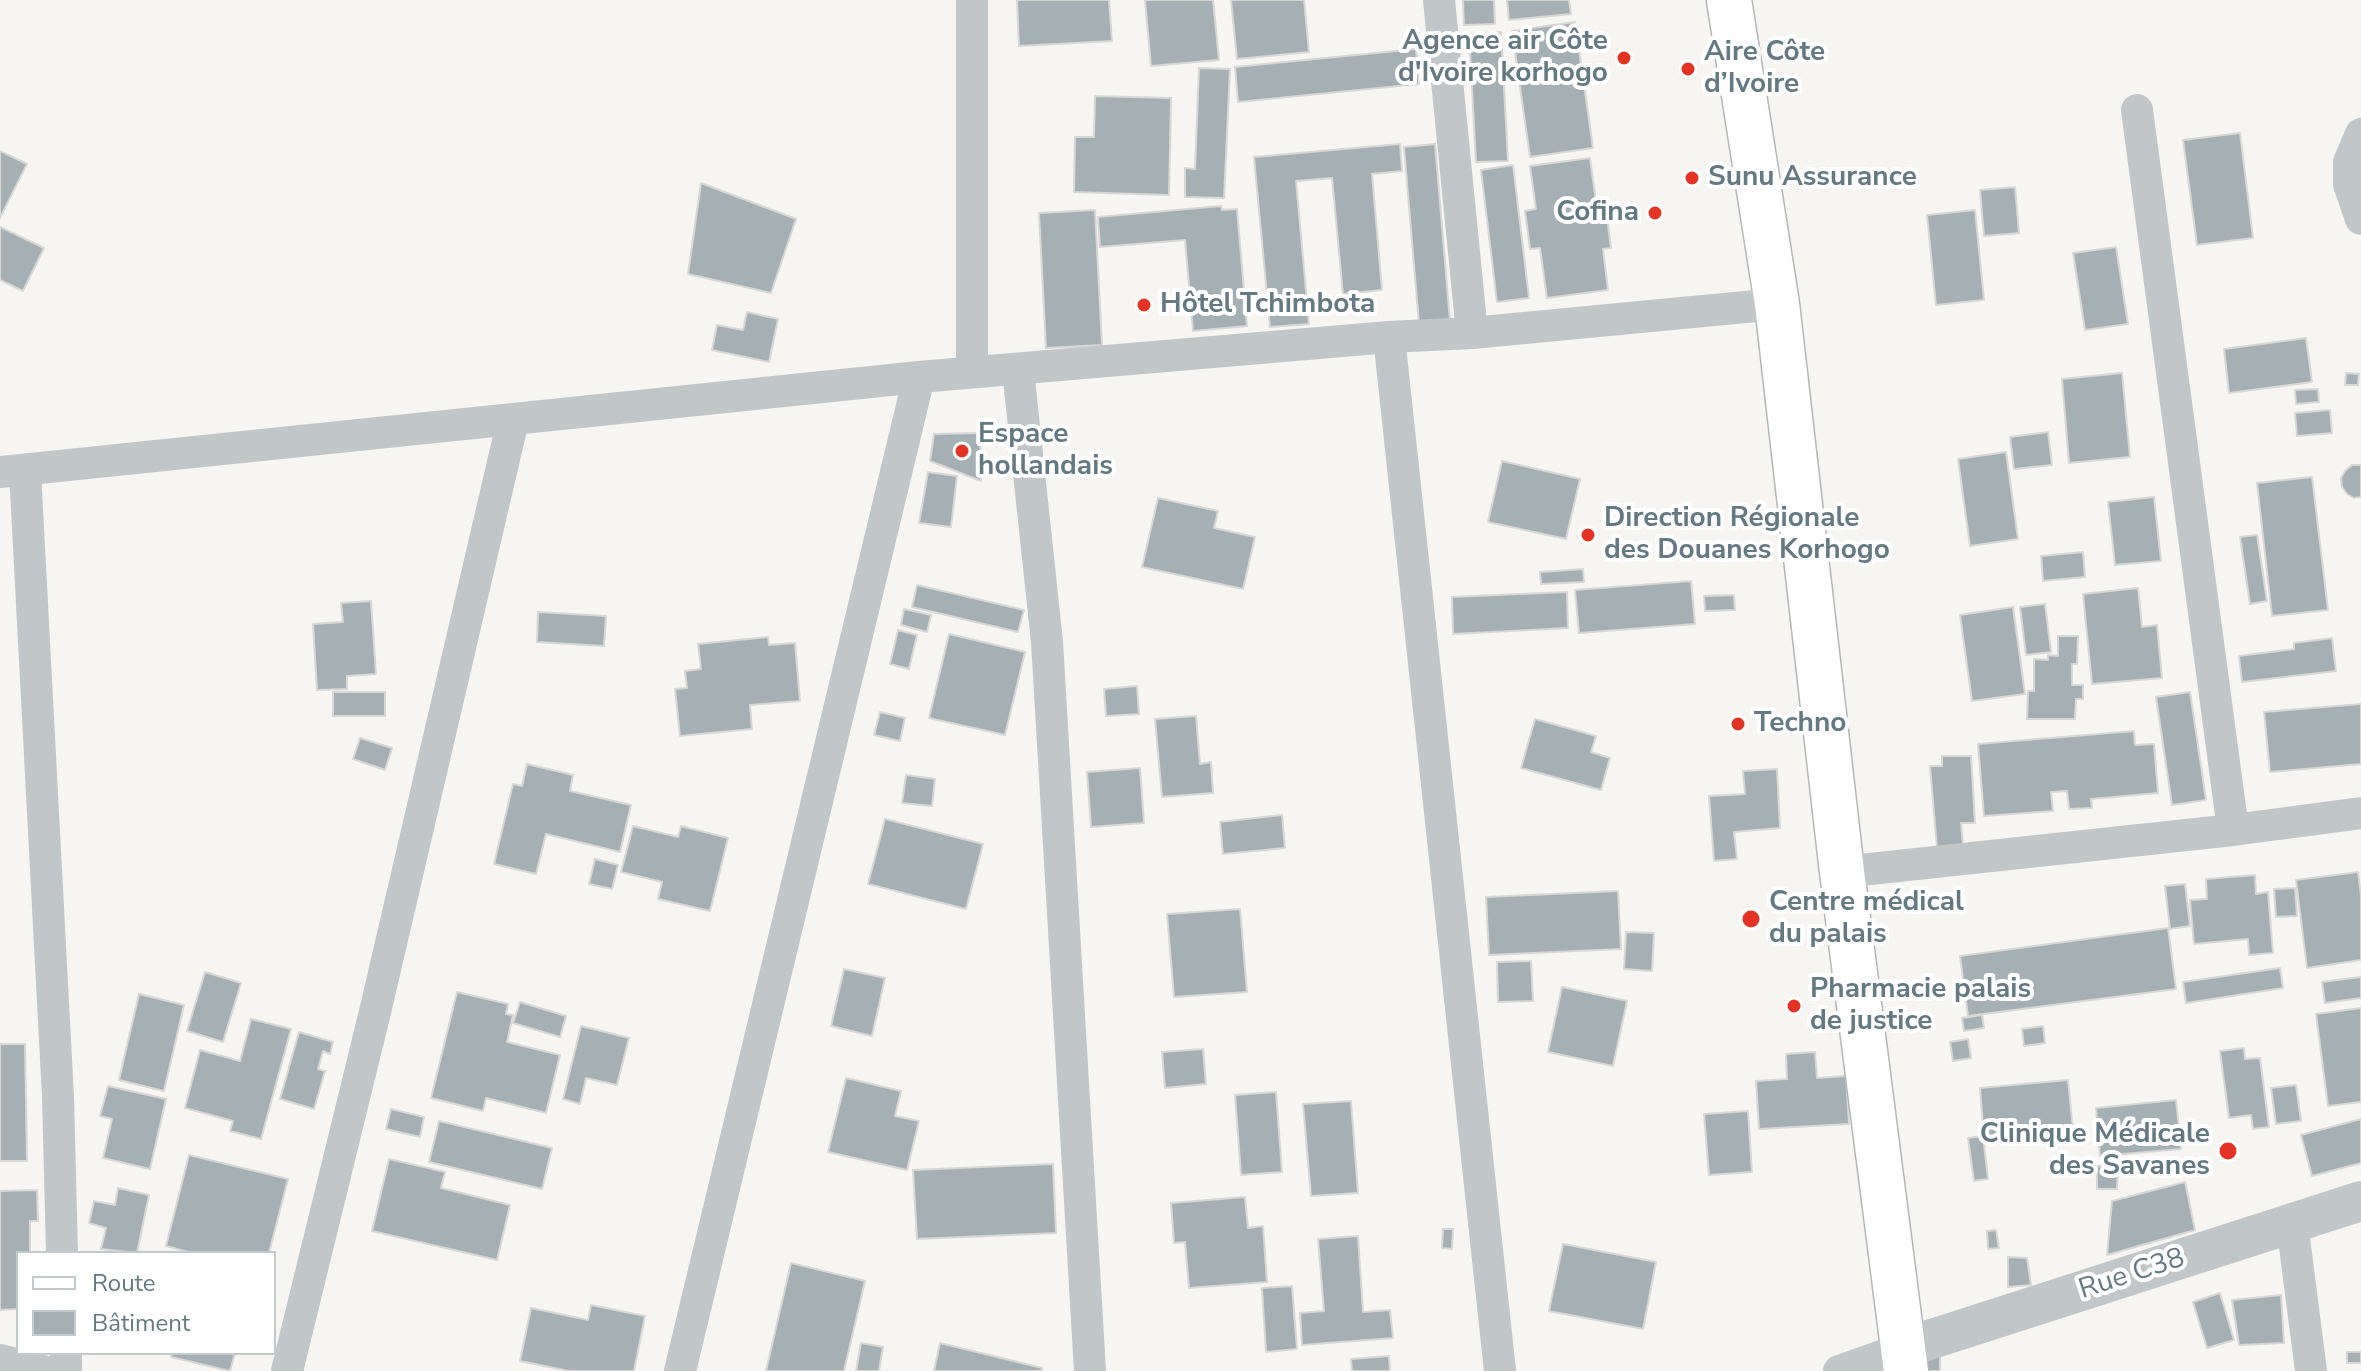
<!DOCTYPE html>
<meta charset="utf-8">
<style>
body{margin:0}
#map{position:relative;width:2361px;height:1371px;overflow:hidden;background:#f6f5f2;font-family:"Nunito Sans",sans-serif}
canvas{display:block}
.legend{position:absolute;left:16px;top:1251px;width:260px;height:104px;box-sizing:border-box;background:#fff;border:2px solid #c1cacd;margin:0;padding:10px 14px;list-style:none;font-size:24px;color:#647a83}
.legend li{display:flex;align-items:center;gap:16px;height:40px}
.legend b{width:40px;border:2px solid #c1cacd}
</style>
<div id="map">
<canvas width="2361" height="1371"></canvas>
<ul class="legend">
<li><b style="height:10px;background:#fff"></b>Route</li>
<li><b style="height:22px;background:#a5b0b4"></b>Bâtiment</li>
</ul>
</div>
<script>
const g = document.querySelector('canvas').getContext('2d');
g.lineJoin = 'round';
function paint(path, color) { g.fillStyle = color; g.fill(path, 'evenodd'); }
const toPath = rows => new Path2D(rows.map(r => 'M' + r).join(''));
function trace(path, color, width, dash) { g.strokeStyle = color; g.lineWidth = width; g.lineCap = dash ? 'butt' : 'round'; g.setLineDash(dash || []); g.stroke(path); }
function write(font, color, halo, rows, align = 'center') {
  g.font = font + ' "Nunito Sans",sans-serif'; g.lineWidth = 8; g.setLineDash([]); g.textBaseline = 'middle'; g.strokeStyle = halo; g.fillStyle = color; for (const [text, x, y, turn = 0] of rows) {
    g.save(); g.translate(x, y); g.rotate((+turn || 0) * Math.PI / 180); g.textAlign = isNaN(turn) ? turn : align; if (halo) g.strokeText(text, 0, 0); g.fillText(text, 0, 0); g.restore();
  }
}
const building = toPath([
 [1017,0,1109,0,1112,41,1019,46,1017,0],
 [1145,0,1213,0,1219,60,1151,66,1145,0],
 [1231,0,1304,0,1309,52,1237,59,1231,0],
 [1463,0,1494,0,1495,24,1464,25,1463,0],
 [1507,0,1569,0,1571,14,1509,20,1507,0],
 [1575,22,1593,148,1530,157,1512,31,1575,22],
 [1501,32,1508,161,1476,162,1469,34,1501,32],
 [1416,49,1419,84,1238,102,1235,67,1416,49],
 [1199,68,1230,69,1224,198,1185,197,1185,168,1195,169,1199,68],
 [1095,96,1171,98,1169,195,1074,192,1075,137,1094,137,1095,96],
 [2240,133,2253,238,2197,245,2183,140,2240,133],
 [1400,144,1402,171,1372,174,1382,290,1343,294,1332,178,1296,181,1309,324,1270,327,1254,157,1400,144],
 [1435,144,1450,321,1419,324,1404,147,1435,144],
 [0,151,27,164,0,218,0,151],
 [1590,158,1596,202,1605,201,1611,248,1603,249,1608,290,1547,298,1540,248,1530,249,1525,211,1536,209,1530,166,1590,158],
 [1513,165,1529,298,1497,302,1481,170,1513,165],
 [701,183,796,219,771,293,688,274,701,183],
 [2015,187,2019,233,1984,236,1980,190,2015,187],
 [1221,206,1222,210,1237,209,1247,326,1193,331,1185,240,1100,247,1098,217,1221,206],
 [1095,210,1102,345,1046,348,1039,213,1095,210],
 [1975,210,1984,300,1936,305,1927,215,1975,210],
 [0,227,44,248,23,291,0,280,0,227],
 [2116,247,2128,324,2085,330,2073,253,2116,247],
 [747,312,778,319,769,362,712,350,717,325,743,330,747,312],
 [2306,338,2312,382,2229,393,2224,349,2306,338],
 [2122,373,2130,457,2069,463,2062,379,2122,373],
 [2346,373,2359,374,2358,385,2345,385,2346,373],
 [2318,389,2319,402,2296,404,2295,390,2318,389],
 [2330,410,2332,433,2297,436,2295,413,2330,410],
 [2048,432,2052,465,2014,469,2010,437,2048,432],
 [980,433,981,481,930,461,934,434,980,433],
 [2006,452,2018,539,1970,546,1958,459,2006,452],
 [1502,461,1580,479,1566,539,1488,522,1502,461],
 [2352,465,2361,465,2361,497,2354,498,2347,494,2342,487,2341,478,2345,471,2352,465],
 [928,472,957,476,951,527,919,523,928,472],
 [2312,477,2328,610,2272,616,2257,483,2312,477],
 [2154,497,2161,561,2115,565,2108,502,2154,497],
 [1158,498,1218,511,1214,528,1255,537,1243,589,1142,567,1158,498],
 [2257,535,2267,601,2250,604,2240,537,2257,535],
 [2083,552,2085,577,2043,581,2041,556,2083,552],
 [1583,569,1584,582,1541,584,1540,572,1583,569],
 [1691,581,1695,624,1579,633,1575,590,1691,581],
 [917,585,1024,610,1018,632,912,607,917,585],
 [2138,588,2142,627,2157,625,2162,678,2092,684,2083,594,2138,588],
 [1567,592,1568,628,1453,634,1452,597,1567,592],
 [1734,595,1735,610,1705,611,1704,596,1734,595],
 [371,601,376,674,347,676,347,689,317,690,313,624,343,622,341,603,371,601],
 [2045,604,2051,652,2026,655,2020,607,2045,604],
 [2013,607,2025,694,1972,701,1960,615,2013,607],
 [904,609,931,615,927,632,901,625,904,609],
 [538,612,606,616,604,646,537,642,538,612],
 [898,630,917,635,909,669,890,664,898,630],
 [949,634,1025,652,1005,735,929,718,949,634],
 [2058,636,2078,636,2077,664,2072,664,2072,685,2083,685,2083,699,2076,699,2075,719,2027,719,2028,691,2034,691,2034,659,2048,660,2048,655,2058,656,2058,636],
 [768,637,769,645,795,643,800,701,750,705,752,729,680,736,675,689,687,688,685,671,701,669,698,644,768,637],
 [2332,638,2336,671,2242,682,2239,656,2294,649,2294,643,2332,638],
 [1137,686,1139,714,1106,716,1104,689,1137,686],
 [333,692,385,692,385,716,333,716,333,692],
 [2190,692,2206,800,2172,805,2156,697,2190,692],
 [2361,704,2361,764,2270,772,2264,712,2361,704],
 [880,712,905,718,900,741,874,735,880,712],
 [1196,716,1200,764,1211,762,1213,793,1162,797,1155,719,1196,716],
 [1535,719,1596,736,1591,752,1610,758,1601,790,1521,768,1535,719],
 [2134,731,2135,745,2154,744,2158,793,2091,799,2092,808,2069,809,2067,791,2051,792,2053,811,1984,816,1978,744,2134,731],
 [360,738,392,748,385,770,353,759,360,738],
 [1942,756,1971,756,1975,823,1961,823,1963,845,1937,848,1930,766,1942,766,1942,756],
 [527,764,573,775,570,791,631,805,620,852,546,834,536,874,494,864,513,784,522,786,527,764],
 [1140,768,1144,823,1091,827,1087,772,1140,768],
 [1777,769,1780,828,1734,832,1737,859,1714,861,1709,796,1745,794,1743,771,1777,769],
 [906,775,935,779,932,806,902,803,906,775],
 [1282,815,1285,848,1223,854,1220,822,1282,815],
 [885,819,983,844,966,909,868,884,885,819],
 [633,826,678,837,681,826,728,838,710,911,658,899,662,882,621,872,633,826],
 [595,859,618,865,612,889,589,884,595,859],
 [2358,872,2361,896,2361,960,2307,968,2296,880,2358,872],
 [2255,875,2256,894,2268,892,2273,953,2249,955,2248,939,2194,944,2190,900,2207,899,2206,879,2255,875],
 [2185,884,2190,926,2170,929,2165,886,2185,884],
 [2295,888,2297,916,2276,917,2274,889,2295,888],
 [1618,891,1621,949,1489,955,1486,897,1618,891],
 [1240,909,1247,992,1174,997,1167,914,1240,909],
 [2168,928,2176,989,1968,1016,1960,956,2168,928],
 [1626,932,1654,933,1652,971,1624,969,1626,932],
 [1531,961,1533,1001,1498,1002,1497,962,1531,961],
 [2280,968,2283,988,2186,1003,2183,982,2280,968],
 [844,969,885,978,872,1036,831,1026,844,969],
 [205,972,241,983,223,1042,187,1031,205,972],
 [2361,977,2361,998,2325,1003,2322,982,2361,977],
 [1562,987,1627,1001,1613,1066,1548,1052,1562,987],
 [457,992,508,1004,506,1014,513,1015,507,1042,560,1055,546,1113,486,1098,483,1111,431,1098,457,992],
 [139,994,184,1005,164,1091,119,1080,139,994],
 [520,1002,566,1016,560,1037,513,1023,520,1002],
 [2361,1008,2361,1102,2328,1106,2316,1014,2361,1008],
 [1982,1015,1984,1028,1964,1031,1962,1018,1982,1015],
 [251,1019,291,1029,261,1139,230,1131,233,1121,185,1108,200,1050,240,1061,251,1019],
 [581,1026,629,1038,617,1085,586,1078,580,1104,563,1099,581,1026],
 [2043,1026,2045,1043,2024,1046,2022,1029,2043,1026],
 [299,1032,333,1042,330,1054,323,1051,318,1069,325,1071,314,1109,280,1099,299,1032],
 [1968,1039,1971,1058,1953,1061,1950,1042,1968,1039],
 [0,1044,25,1044,27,1161,0,1161,0,1044],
 [2244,1048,2245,1059,2260,1058,2269,1127,2253,1129,2251,1115,2229,1118,2220,1051,2244,1048],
 [1203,1049,1206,1084,1165,1088,1162,1052,1203,1049],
 [1815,1052,1817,1078,1846,1076,1849,1124,1759,1129,1756,1081,1787,1079,1786,1054,1815,1052],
 [846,1078,901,1091,895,1116,919,1121,907,1170,828,1152,846,1078],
 [2068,1080,2073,1130,1984,1138,1980,1088,2068,1080],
 [2296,1085,2301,1121,2276,1124,2271,1088,2296,1085],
 [108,1086,166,1099,150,1169,103,1158,112,1119,100,1116,108,1086],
 [1276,1092,1282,1172,1241,1175,1235,1095,1276,1092],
 [2176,1100,2181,1149,2100,1156,2096,1108,2176,1100],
 [1351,1101,1358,1193,1311,1196,1303,1104,1351,1101],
 [391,1109,424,1117,420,1137,386,1129,391,1109],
 [1748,1111,1752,1172,1709,1175,1704,1114,1748,1111],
 [2361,1119,2361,1163,2312,1176,2301,1135,2361,1119],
 [439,1121,552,1148,542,1189,429,1162,439,1121],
 [1983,1136,1988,1179,1974,1181,1968,1138,1983,1136],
 [189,1155,288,1179,269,1253,192,1253,166,1246,189,1155],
 [389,1159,445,1172,441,1188,510,1205,497,1260,372,1231,389,1159],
 [1053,1164,1056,1233,917,1239,913,1170,1053,1164],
 [2097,1166,2118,1167,2117,1189,2097,1189,2097,1166],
 [2185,1182,2195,1230,2107,1255,2112,1201,2185,1182],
 [118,1188,149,1195,137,1253,101,1249,106,1228,89,1223,94,1201,115,1205,118,1188],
 [37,1190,38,1221,30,1221,30,1253,18,1253,18,1309,0,1310,0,1191,37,1190],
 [1245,1197,1248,1228,1263,1226,1267,1282,1189,1288,1185,1242,1174,1243,1171,1203,1245,1197],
 [1443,1229,1453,1229,1452,1249,1442,1248,1443,1229],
 [1996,1230,1999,1248,1988,1249,1987,1231,1996,1230],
 [1358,1236,1363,1312,1390,1310,1393,1338,1302,1345,1300,1313,1324,1311,1318,1239,1358,1236],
 [1563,1244,1656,1262,1643,1329,1549,1311,1563,1244],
 [2008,1257,2027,1258,2031,1285,2008,1287,2008,1257],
 [791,1263,865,1281,844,1371,766,1371,791,1263],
 [1292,1286,1297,1349,1266,1352,1262,1288,1292,1286],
 [2220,1293,2234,1340,2207,1348,2193,1302,2220,1293],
 [2281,1295,2284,1343,2239,1345,2232,1300,2281,1295],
 [591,1305,645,1316,634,1371,569,1371,520,1361,531,1308,588,1320,591,1305],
 [861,1343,883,1347,879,1371,856,1371,861,1343],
 [940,1343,1042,1368,1041,1371,934,1371,940,1343],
 [1925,1346,1940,1346,1940,1371,1925,1371,1925,1346],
 [2347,1352,2361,1352,2361,1363,2347,1363,2347,1352],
 [172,1353,235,1353,230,1371,171,1357,172,1353],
 [1389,1356,1390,1371,1352,1371,1351,1359,1389,1356]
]);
paint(building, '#a5b0b4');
trace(building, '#d7d7d5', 2);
const primary = toPath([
 [1729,0,1777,304,1842,872,1906,1371]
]);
trace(primary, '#b2b8ba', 47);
trace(toPath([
 [972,0,972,372],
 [1439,0,1472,333],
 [2137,110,2233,830],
 [2361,134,2349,162,2349,184,2361,219],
 [1389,337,1500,1371],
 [1018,370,1047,642,1090,1371],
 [25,471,58,1097,62,1253],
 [0,472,919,377,1389,337,1472,333,1777,304],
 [1842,872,2233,830,2361,813],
 [2292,1223,2311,1371],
 [66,1353,66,1371],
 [0,1360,43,1371],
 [287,1371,375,1012,513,420],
 [680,1371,919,377],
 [1839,1371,1904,1348]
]), '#c1c6c8', 32);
trace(toPath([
 [1904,1348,2361,1201]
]), '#c1c6c8', 40);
trace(primary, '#fff', 44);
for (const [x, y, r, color] of [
 [1624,58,8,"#e53323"],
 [1688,69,8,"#e53323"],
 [1692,178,8,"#e53323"],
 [1655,213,8,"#e53323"],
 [1144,305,8,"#e53323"],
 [962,451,8,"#e53323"],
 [1588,535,8,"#e53323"],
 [1738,724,8,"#e53323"],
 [1751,919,10,"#e53323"],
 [1794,1006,8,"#e53323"],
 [2228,1151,10,"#e53323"]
]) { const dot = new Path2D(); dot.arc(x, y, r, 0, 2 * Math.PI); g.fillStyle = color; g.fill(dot); trace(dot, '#fff', 3); }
write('bold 28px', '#647a83', '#fff', [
 ["Agence air Côte",1608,42,"right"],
 ["d'Ivoire korhogo",1608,74,"right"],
 ["Aire Côte",1704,53],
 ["d’Ivoire",1704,85],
 ["Sunu Assurance",1708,178],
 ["Cofina",1639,213,"right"],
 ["Hôtel Tchimbota",1160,305],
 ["Espace",978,435],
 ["hollandais",978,467],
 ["Direction Régionale",1604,519],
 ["des Douanes Korhogo",1604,551],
 ["Techno",1754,724],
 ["Centre médical",1769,903],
 ["du palais",1769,935],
 ["Pharmacie palais",1810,990],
 ["de justice",1810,1022],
 ["Clinique Médicale",2210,1135,"right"],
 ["des Savanes",2210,1167,"right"]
], 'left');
write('28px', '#647a83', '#fff', [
 ["Rue C38",2132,1275,-18]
]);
</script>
